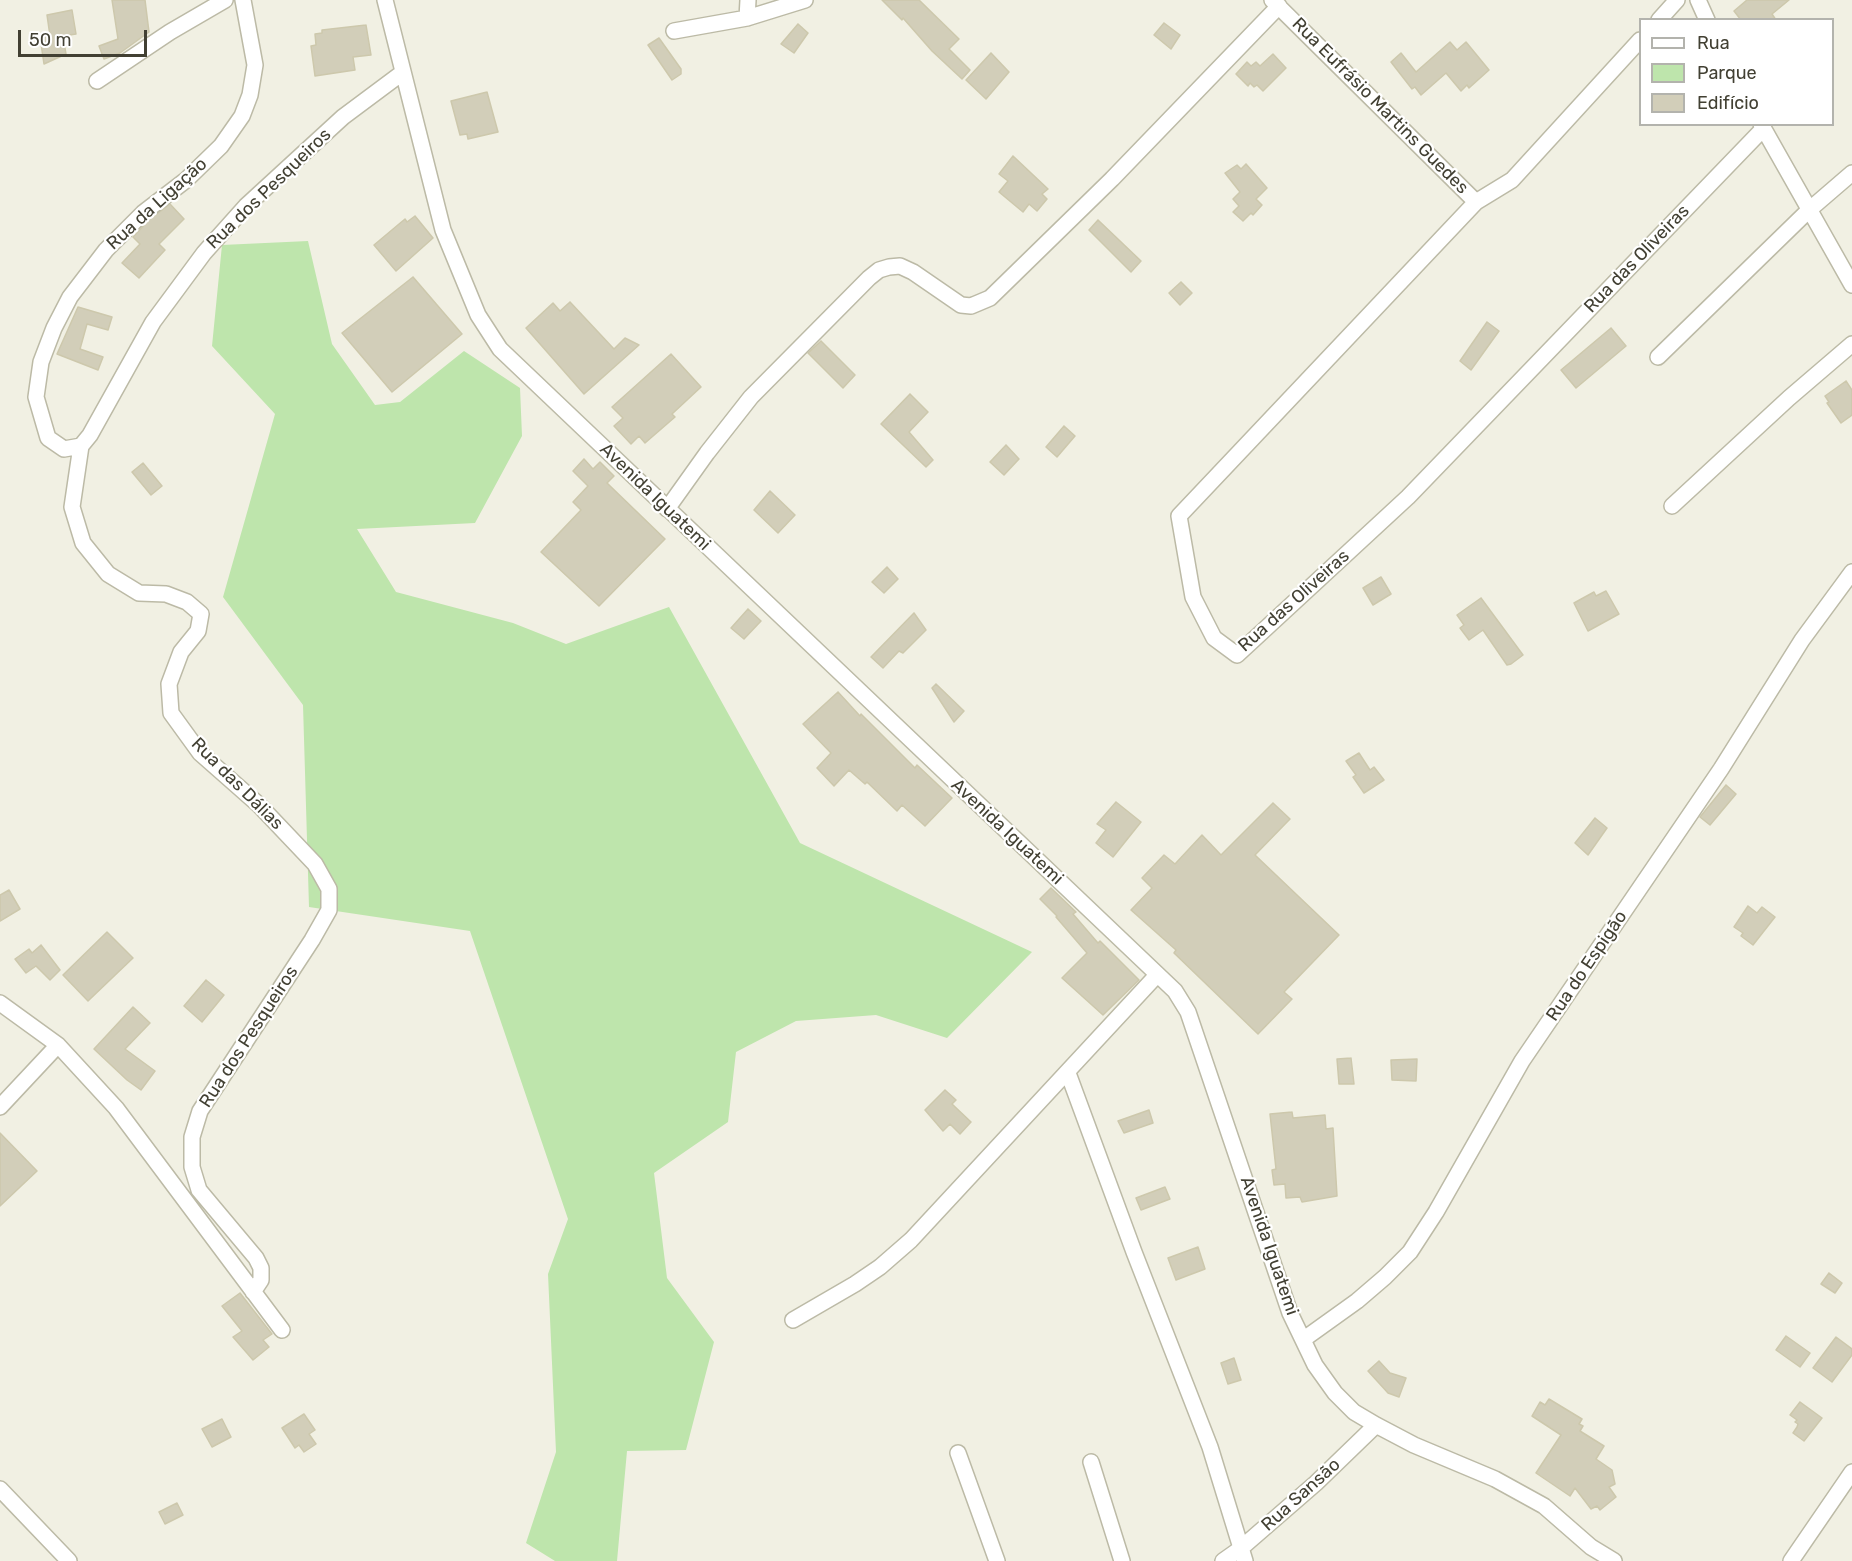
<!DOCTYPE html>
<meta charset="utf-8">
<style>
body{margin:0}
#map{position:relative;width:1852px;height:1561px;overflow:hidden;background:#f1f0e3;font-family:Rubik,sans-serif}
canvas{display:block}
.legend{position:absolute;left:1639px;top:18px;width:195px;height:108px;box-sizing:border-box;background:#fff;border:2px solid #b3b3ad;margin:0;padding:8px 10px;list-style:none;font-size:18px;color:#424033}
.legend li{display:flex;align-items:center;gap:12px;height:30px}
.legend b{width:30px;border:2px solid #b3b3ad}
.scale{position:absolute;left:18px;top:30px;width:129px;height:27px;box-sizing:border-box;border:3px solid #424033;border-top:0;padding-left:8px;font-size:18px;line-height:21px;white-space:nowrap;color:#424033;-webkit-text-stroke:4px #fff;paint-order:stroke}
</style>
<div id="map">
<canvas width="1852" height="1561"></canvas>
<ul class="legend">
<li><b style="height:8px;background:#fff"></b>Rua</li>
<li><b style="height:16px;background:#bee5ac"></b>Parque</li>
<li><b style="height:16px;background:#d2ceb9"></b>Edifício</li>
</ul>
<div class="scale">50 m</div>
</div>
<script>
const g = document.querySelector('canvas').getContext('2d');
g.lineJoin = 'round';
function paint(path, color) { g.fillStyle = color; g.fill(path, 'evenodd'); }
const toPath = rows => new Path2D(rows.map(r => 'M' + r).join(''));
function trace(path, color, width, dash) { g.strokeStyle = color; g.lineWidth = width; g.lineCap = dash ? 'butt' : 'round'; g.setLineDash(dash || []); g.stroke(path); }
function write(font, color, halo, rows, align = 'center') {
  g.font = font + ' Rubik,sans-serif'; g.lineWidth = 4.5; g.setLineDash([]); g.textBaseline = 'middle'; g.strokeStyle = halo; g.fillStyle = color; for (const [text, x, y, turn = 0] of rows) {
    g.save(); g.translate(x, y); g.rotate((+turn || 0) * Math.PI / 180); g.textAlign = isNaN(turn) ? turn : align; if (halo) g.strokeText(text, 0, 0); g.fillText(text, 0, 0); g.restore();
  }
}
paint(toPath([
 [308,241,332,344,375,405,400,402,464,351,520,388,522,436,475,523,357,529,396,592,513,623,566,644,669,607,800,843,1032,952,947,1038,876,1015,796,1021,736,1052,728,1122,654,1173,667,1278,714,1342,686,1450,627,1451,617,1561,555,1561,526,1543,556,1452,548,1274,568,1219,470,931,309,907,303,705,223,597,275,414,212,346,222,245]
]), '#bee5ac');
const building = toPath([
 [112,0,145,0,149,32,120,53,104,59,99,46,118,39,112,0],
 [882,0,919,0,959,39,949,49,970,70,962,79,932,51,903,18,902,20,882,0],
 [1747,0,1789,0,1772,14,1776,20,1741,20,1734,11,1747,0],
 [72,10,76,34,63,36,66,54,44,64,40,37,50,36,47,15,72,10],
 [1164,23,1180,35,1171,49,1154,35,1164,23],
 [798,24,808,33,794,53,781,44,798,24],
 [366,25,371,55,353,57,355,70,315,76,311,46,316,45,315,34,322,33,322,30,366,25],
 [659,38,681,69,681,74,672,80,648,45,659,38],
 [1450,42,1457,50,1466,42,1489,70,1469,88,1467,85,1461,91,1446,73,1421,95,1415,87,1412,89,1391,62,1401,53,1416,72,1450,42],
 [991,53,1009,72,986,99,966,80,991,53],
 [1273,54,1286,68,1263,91,1257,85,1254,87,1250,83,1248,86,1236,74,1247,62,1251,66,1256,62,1260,66,1273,54],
 [487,92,498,132,468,139,467,134,460,135,451,101,487,92],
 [1013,156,1048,189,1042,194,1047,199,1037,211,1029,204,1023,212,999,192,1008,181,999,174,1013,156],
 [1246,164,1267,188,1256,199,1262,205,1253,215,1251,213,1243,221,1233,212,1239,206,1233,199,1240,192,1225,173,1237,165,1241,169,1246,164],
 [170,204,184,219,159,244,165,250,139,278,122,263,140,244,133,237,149,220,170,204],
 [415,216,433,238,396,271,374,245,405,219,407,222,415,216],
 [1098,220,1141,261,1131,272,1089,230,1098,220],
 [413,277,462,334,392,392,342,333,413,277],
 [1181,282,1192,293,1180,305,1169,293,1181,282],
 [570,302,614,349,625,338,639,345,584,394,526,328,553,303,560,311,570,302],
 [78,307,112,317,108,330,87,324,80,349,103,357,98,370,57,354,78,307],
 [1487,322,1499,331,1471,370,1460,361,1487,322],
 [1611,328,1626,346,1576,388,1561,370,1611,328],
 [821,341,855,375,843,388,808,353,821,341],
 [671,354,701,387,672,414,675,417,645,443,639,436,631,444,614,426,623,418,612,407,671,354],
 [1846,381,1852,390,1852,415,1841,423,1827,403,1829,402,1825,396,1846,381],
 [910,394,928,412,909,432,933,460,926,467,881,424,910,394],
 [1064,426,1075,436,1057,457,1046,447,1064,426],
 [1006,445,1019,459,1004,475,990,462,1006,445],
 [584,459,593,469,600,462,614,476,607,483,665,539,599,606,541,552,581,510,573,502,588,486,573,471,584,459],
 [143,463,162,486,151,495,132,472,143,463],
 [770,491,795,515,778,533,754,510,770,491],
 [887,567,898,579,884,593,872,582,887,567],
 [1381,577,1391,594,1373,605,1363,588,1381,577],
 [1606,591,1619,614,1588,631,1574,603,1594,592,1596,596,1606,591],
 [1481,598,1523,655,1511,664,1507,665,1483,630,1469,640,1460,628,1464,625,1457,615,1481,598],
 [748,609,761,621,744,639,731,628,748,609],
 [914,613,926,630,903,653,899,651,883,668,871,657,914,613],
 [936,684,964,711,954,722,932,688,936,684],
 [838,692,860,716,861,714,915,768,917,765,952,798,925,826,902,805,897,811,867,782,865,784,849,770,834,786,817,768,831,753,803,724,838,692],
 [1359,753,1370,770,1374,767,1384,780,1364,793,1353,777,1356,775,1346,761,1359,753],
 [1726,785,1736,794,1710,825,1700,817,1726,785],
 [1116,802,1141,822,1113,857,1096,843,1106,830,1097,824,1116,802],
 [1273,803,1290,819,1255,855,1339,935,1284,992,1292,999,1258,1034,1174,953,1176,950,1131,910,1152,888,1142,878,1164,855,1175,864,1202,835,1221,855,1273,803],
 [1595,818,1607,828,1588,855,1575,843,1595,818],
 [1051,888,1076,912,1073,914,1098,943,1100,941,1139,980,1103,1015,1062,978,1087,953,1056,917,1057,916,1040,899,1051,888],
 [9,890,20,909,0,921,0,895,9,890],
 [1748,906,1757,913,1762,907,1775,917,1753,945,1741,936,1743,933,1734,927,1748,906],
 [107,932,133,958,88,1001,63,975,107,932],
 [41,945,60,970,50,980,36,966,26,973,15,959,29,949,32,953,41,945],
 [206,980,224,995,202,1022,184,1006,206,980],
 [133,1007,150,1023,125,1049,155,1071,141,1090,127,1080,94,1049,133,1007],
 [1351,1058,1354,1084,1339,1084,1337,1059,1351,1058],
 [1417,1059,1416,1081,1392,1080,1391,1060,1417,1059],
 [945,1090,956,1100,952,1104,971,1122,960,1134,950,1124,943,1131,925,1110,945,1090],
 [1149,1110,1153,1123,1124,1133,1118,1121,1149,1110],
 [1292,1112,1293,1118,1325,1115,1326,1129,1333,1128,1337,1196,1302,1202,1300,1197,1286,1198,1285,1184,1274,1185,1272,1170,1276,1169,1270,1114,1292,1112],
 [0,1133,37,1171,0,1206,0,1133],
 [1165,1187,1170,1199,1141,1210,1136,1198,1165,1187],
 [1198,1247,1205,1269,1176,1280,1168,1258,1198,1247],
 [1829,1273,1842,1283,1835,1293,1821,1284,1829,1273],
 [240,1293,272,1334,263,1340,269,1347,253,1360,233,1337,242,1331,222,1306,240,1293],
 [1786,1336,1810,1353,1800,1367,1776,1350,1786,1336],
 [1836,1337,1852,1349,1852,1355,1832,1382,1813,1368,1836,1337],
 [1234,1358,1241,1380,1228,1384,1221,1363,1234,1358],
 [1379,1361,1390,1373,1406,1378,1399,1397,1388,1393,1368,1371,1379,1361],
 [1549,1399,1582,1419,1579,1424,1583,1426,1580,1431,1604,1446,1596,1459,1612,1470,1615,1484,1609,1487,1616,1497,1600,1510,1597,1506,1591,1509,1575,1488,1570,1496,1536,1473,1561,1435,1532,1416,1540,1402,1545,1405,1549,1399],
 [1800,1402,1822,1418,1804,1441,1793,1433,1797,1427,1798,1424,1795,1422,1797,1420,1790,1415,1800,1402],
 [304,1414,315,1430,309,1434,316,1444,304,1452,299,1445,295,1448,282,1428,304,1414],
 [222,1419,231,1437,212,1447,202,1429,222,1419],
 [177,1503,183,1515,165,1524,159,1512,177,1503]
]);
paint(building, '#d2ceb9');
trace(building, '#cdc8ac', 1.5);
const street = toPath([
 [243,0,255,65,250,95,242,116,221,146,186,180,143,213,106,250,70,297,54,328,41,362,36,397,48,438,64,449,81,446,90,435,153,322,204,253,246,206,343,117,402,73],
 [385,0,443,230,478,315,500,349,1175,991,1188,1012,1290,1313,1315,1365,1335,1393,1354,1412,1376,1425,1414,1445,1495,1479,1544,1506,1591,1547,1614,1561],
 [1272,0,1476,202,1512,180,1640,40],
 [1698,0,1707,20],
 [747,18,748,0],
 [1659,20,1677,0],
 [674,31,747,18,805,0],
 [97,81,170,32,225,0],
 [1761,124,1852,285],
 [1476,202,1179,516,1193,597,1214,638,1237,655,1408,497,1763,129],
 [1658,357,1809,210,1852,173],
 [81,446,72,507,83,543,108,574,139,593,166,594,187,602,201,614,198,631,181,652,169,684,171,713,200,753,259,805,315,864,329,889,329,910,312,940,200,1111,192,1137,192,1167,199,1190,256,1258,261,1268,261,1280,253,1292],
 [1672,506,1789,398,1852,344],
 [667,509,707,453,751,397,869,278,879,270,889,267,900,266,913,272,961,305,971,306,990,298,1112,179,1279,6],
 [0,1003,58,1045,116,1108,282,1330],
 [1068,1073,1134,1252,1210,1447,1245,1561],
 [0,1107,58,1045],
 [793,1320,855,1284,880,1267,911,1240,1157,975],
 [1304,1339,1357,1301,1385,1277,1410,1252,1436,1212,1522,1061,1721,769,1802,640,1852,572],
 [958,1453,997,1561],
 [1091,1462,1122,1561],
 [0,1489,69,1561],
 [1223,1561,1240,1549,1316,1483,1376,1425],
 [1791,1561,1852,1472]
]);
trace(street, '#bcbaa6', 18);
trace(street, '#fff', 15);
write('18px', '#424033', '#fff', [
 ["Rua Eufrásio Martins Guedes",1380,106,45],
 ["Rua dos Pesqueiros",269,189,-44],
 ["Rua da Ligação",157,204,-42],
 ["Rua das Oliveiras",1637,259,-46],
 ["Avenida Iguatemi",655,497,44],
 ["Rua das Oliveiras",1294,601,-42],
 ["Rua das Dálias",237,784,45],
 ["Avenida Iguatemi",1007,832,43],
 ["Rua do Espigão",1587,966,-56],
 ["Rua dos Pesqueiros",249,1037,-57],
 ["Avenida Iguatemi",1269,1246,71],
 ["Rua Sansão",1301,1495,-42]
]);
</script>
